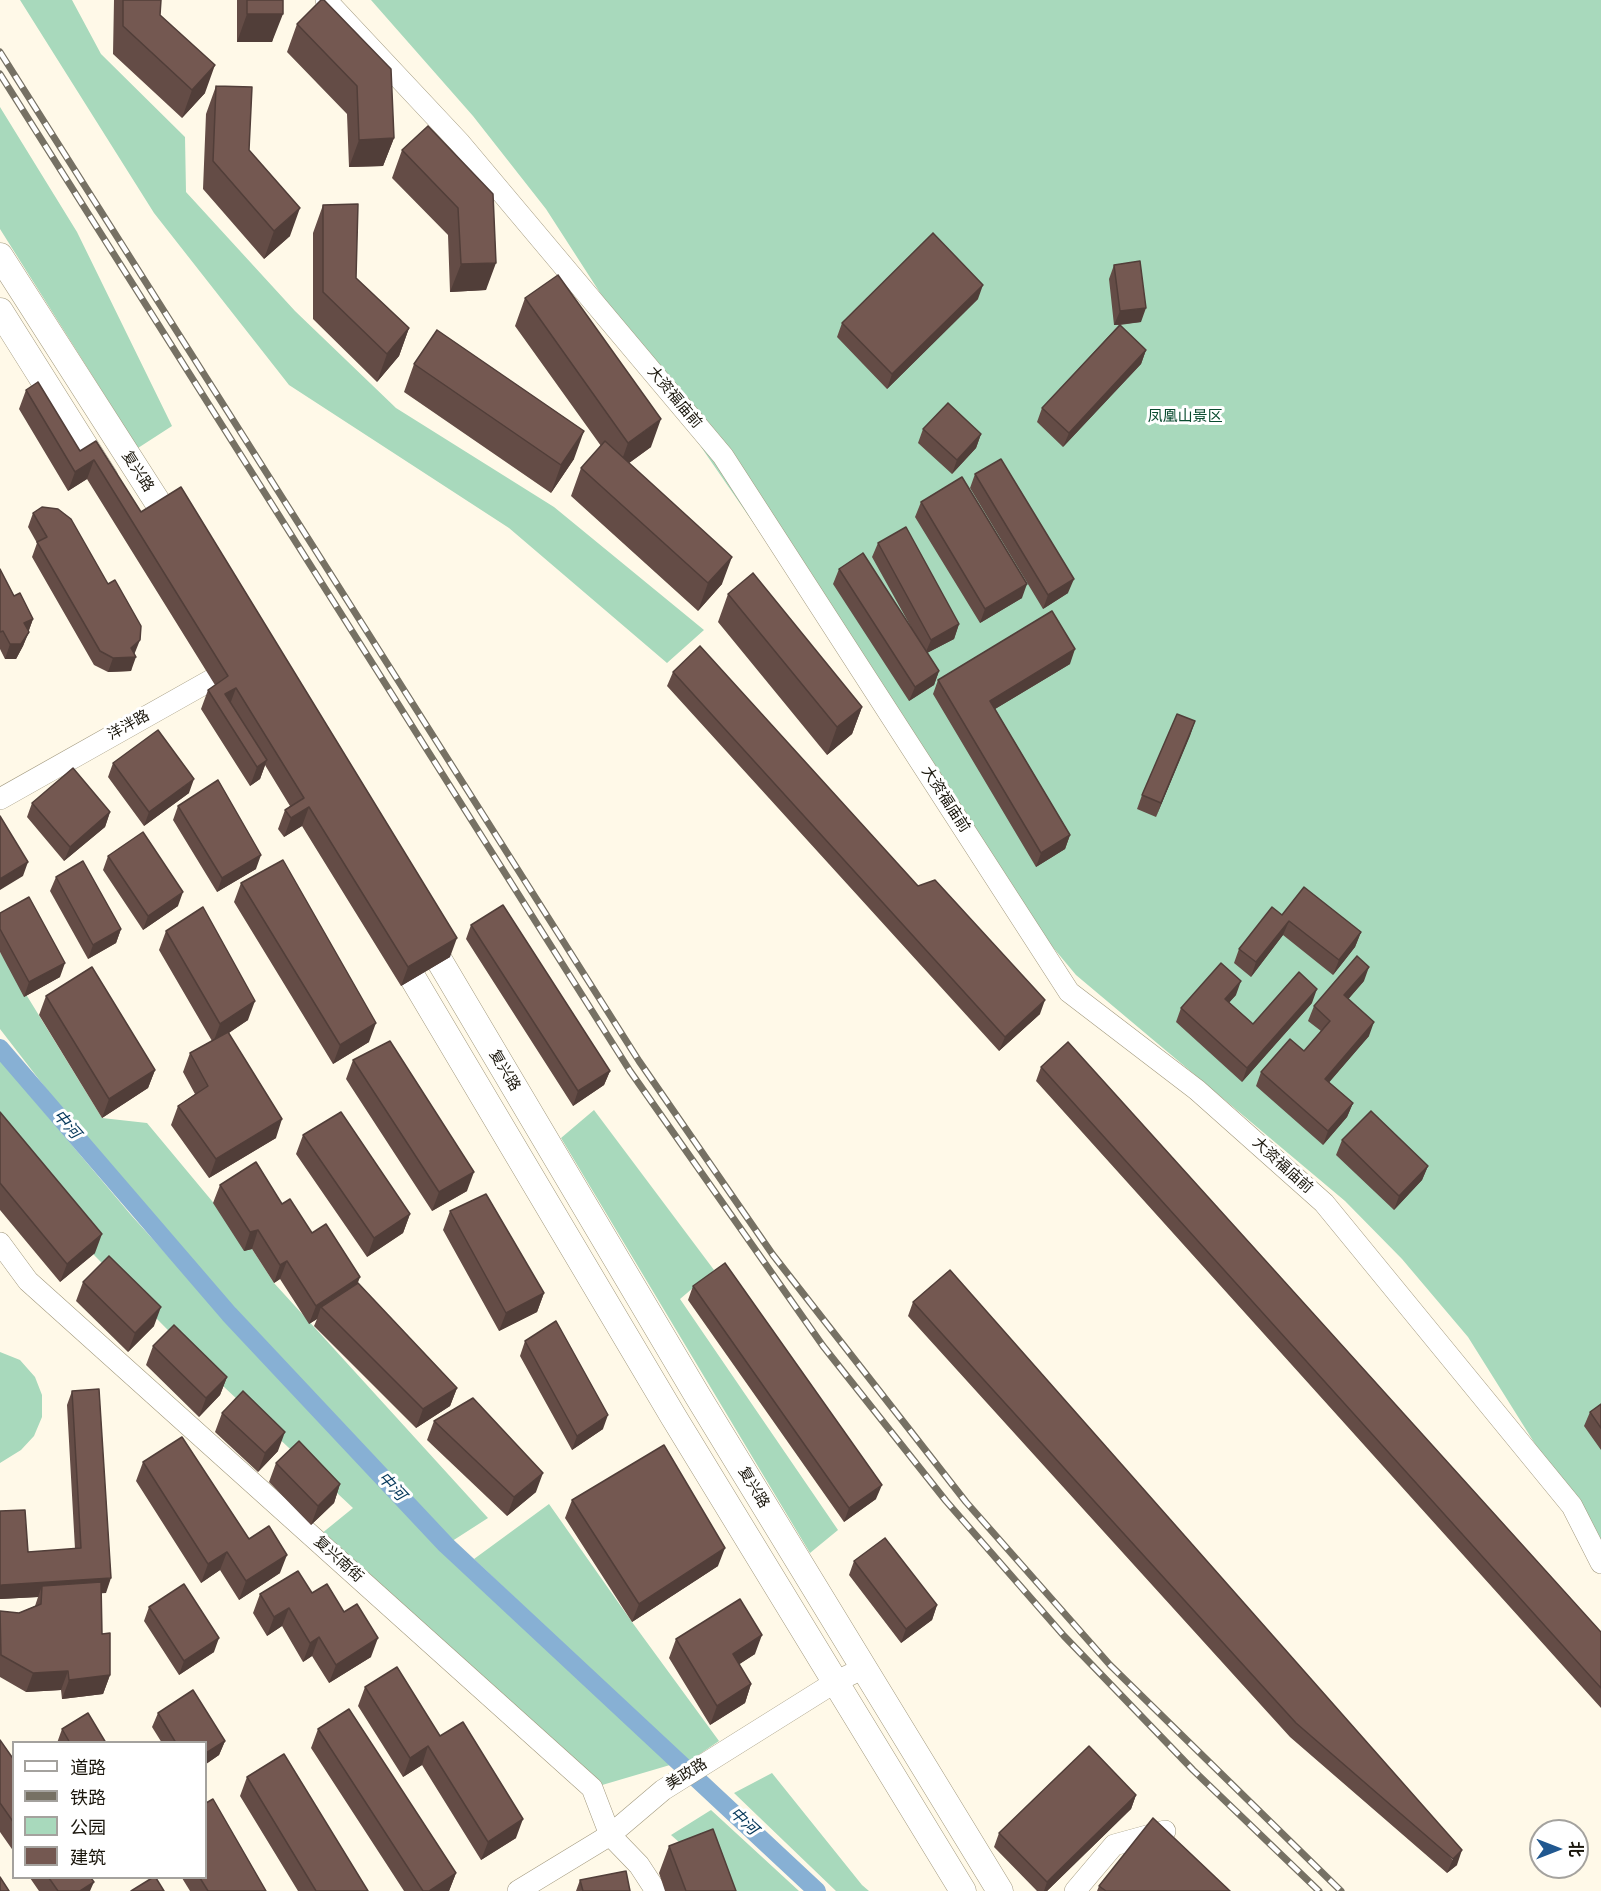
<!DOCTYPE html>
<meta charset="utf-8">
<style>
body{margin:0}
#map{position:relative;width:1601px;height:1891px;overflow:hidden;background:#fff9e8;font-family:"Nunito Sans","Noto Sans SC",sans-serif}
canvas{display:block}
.legend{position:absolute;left:12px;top:1741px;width:195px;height:138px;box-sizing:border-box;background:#fff;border:2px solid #a4a29e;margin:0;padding:8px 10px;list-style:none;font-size:18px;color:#1b170d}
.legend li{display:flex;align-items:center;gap:12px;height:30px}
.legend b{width:30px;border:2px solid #a4a29e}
.north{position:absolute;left:1529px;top:1819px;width:60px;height:60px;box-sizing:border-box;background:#fff;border:2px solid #a4a29e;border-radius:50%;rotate:90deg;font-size:16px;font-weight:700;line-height:24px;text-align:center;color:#1b170d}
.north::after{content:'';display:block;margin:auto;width:21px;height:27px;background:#215890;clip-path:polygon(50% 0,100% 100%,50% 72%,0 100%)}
</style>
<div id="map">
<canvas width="1601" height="1891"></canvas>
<ul class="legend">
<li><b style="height:8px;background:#fff"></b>道路</li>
<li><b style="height:8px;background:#767164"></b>铁路</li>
<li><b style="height:16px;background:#a8d9bc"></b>公园</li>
<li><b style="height:16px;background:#745851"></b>建筑</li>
</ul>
<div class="north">北</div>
</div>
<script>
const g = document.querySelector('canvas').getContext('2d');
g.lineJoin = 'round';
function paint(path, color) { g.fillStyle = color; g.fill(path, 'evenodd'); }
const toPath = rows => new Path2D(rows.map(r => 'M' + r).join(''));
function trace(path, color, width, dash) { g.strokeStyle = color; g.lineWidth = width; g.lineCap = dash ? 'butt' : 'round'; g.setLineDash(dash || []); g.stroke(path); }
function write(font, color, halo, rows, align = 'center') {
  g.font = font + ' "Nunito Sans","Noto Sans SC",sans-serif'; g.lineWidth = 6; g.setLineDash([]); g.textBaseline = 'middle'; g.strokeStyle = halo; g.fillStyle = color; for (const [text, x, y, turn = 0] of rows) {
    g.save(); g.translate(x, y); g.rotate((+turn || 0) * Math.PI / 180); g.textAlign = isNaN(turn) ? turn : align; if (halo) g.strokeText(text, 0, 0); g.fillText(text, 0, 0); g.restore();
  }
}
paint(toPath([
 [20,0,72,0,101,54,185,137,186,192,295,311,396,408,554,507,704,630,667,663,509,528,289,385,154,213],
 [371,0,1601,0,1601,1549,1468,1337,1402,1259,1345,1201,1076,975,1011,897,677,412,546,209,473,116],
 [0,107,77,232,172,426,138,448,0,229],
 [0,952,102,1118,147,1123,252,1249,274,1283,488,1518,446,1545,311,1401,146,1218,0,1029],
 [0,1060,131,1215,277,1377,451,1561,670,1765,592,1788,321,1534,353,1508,223,1386,95,1256,0,1139],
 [594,1110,714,1270,680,1299,838,1530,810,1553,561,1138],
 [0,1352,20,1360,35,1377,42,1395,42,1417,34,1436,21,1450,0,1463],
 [549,1504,632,1622,719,1741,688,1762,474,1559],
 [772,1773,862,1885,869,1891,836,1891,734,1793],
 [711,1810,799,1891,734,1891,671,1835]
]), '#a8d9bc');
trace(toPath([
 [0,1048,229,1314,446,1545,817,1891]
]), '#87b0d4', 18);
const minor = toPath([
 [326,0,460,143,723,456,1069,992,1197,1090,1324,1203,1572,1506,1601,1563],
 [0,799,236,666],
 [0,1243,28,1281,592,1788,610,1835,639,1865,656,1891],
 [518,1891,610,1835,663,1790,837,1681,862,1669],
 [1075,1891,1114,1845,1165,1831]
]);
const major = toPath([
 [0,256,176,531],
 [0,311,105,478],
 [423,933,697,1395,1000,1891],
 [395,948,673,1416,963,1891]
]);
trace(minor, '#a2997e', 22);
trace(major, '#a2997e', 27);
trace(minor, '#fff', 21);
trace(major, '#fff', 26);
const rail = toPath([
 [0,52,639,1061,773,1255,966,1502,1110,1665,1341,1891],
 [0,74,630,1071,823,1346,946,1501,1064,1636,1193,1770,1319,1891]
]);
trace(rail, '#767164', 7);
trace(rail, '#fff', 4.5, [14]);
paint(toPath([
 [114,0,161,0,160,15,205,93,182,118,113,54],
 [237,0,283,0,272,42,237,42],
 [321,0,394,138,383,166,349,167,347,114,287,52,297,24],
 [216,86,249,150,290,236,264,259,203,189,206,114],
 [402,150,493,194,486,290,450,292,448,235,392,178],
 [323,205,356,278,409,328,399,356,377,382,313,319,313,233],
 [1114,265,1141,322,1120,325,1146,350,1141,364,1063,447,1037,422,1042,408,1119,325,1114,325,1109,279],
 [525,298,651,447,629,463,722,584,698,611,571,496,581,468,601,446,515,326],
 [978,299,887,389,837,337,842,323],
 [414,364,574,459,551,493,404,392],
 [26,390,80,451,96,441,141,512,450,957,401,986,302,826,284,837,278,829,285,810,290,806,265,765,260,779,250,786,201,709,208,690,215,685,87,479,68,491,19,409],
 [923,429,981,434,976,448,952,474,918,443],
 [975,474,1068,593,1043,609,970,488],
 [921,502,1022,598,980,623,915,517],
 [33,513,134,654,131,671,108,672,94,665,32,557,37,543,28,527],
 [878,543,959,624,954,639,927,653,939,671,934,685,909,701,833,584,839,569,911,627,872,557],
 [0,569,14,596,33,619,23,646,16,659,5,659,0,649],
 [728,594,862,707,852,734,827,755,718,622],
 [1070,664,995,709,1070,835,1065,849,1036,867,933,694,938,680],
 [673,672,918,886,1040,1014,999,1051,667,686],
 [1195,721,1156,817,1137,809,1142,795],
 [113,763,189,793,144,826,108,777],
 [32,803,110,812,105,827,64,861,27,817],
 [178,806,256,869,217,892,173,820],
 [108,856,178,906,143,930,103,870],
 [56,877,121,929,116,943,88,959,50,891],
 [241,883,369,1042,333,1064,234,902],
 [0,913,60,977,24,997,0,952],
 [1282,915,1361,932,1355,947,1333,975,1283,935,1251,977,1234,963,1239,949],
 [471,925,610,1071,604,1085,573,1106,466,939],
 [166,931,248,1020,229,1033,276,1138,209,1178,171,1125,178,1106,195,1094,183,1072,190,1053,212,1041,159,950],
 [1364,981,1348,999,1369,1036,1329,1082,1353,1103,1347,1117,1323,1145,1256,1086,1261,1072,1304,1051,1321,1031,1308,1021,1314,1006],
 [1236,995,1229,1002,1253,1024,1312,1003,1242,1082,1176,1022,1181,1008],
 [46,996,155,1070,148,1088,102,1118,39,1015],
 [353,1060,467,1191,432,1211,346,1079],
 [1041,1067,1601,1632,1601,1708,1036,1081],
 [0,1112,95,1253,60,1282,0,1210],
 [303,1135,410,1214,403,1233,367,1257,296,1154],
 [1342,1140,1428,1166,1422,1180,1394,1210,1336,1155],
 [220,1185,282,1204,312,1233,357,1284,457,1388,450,1406,416,1428,314,1326,317,1319,309,1324,280,1279,274,1283,252,1249,244,1251,213,1203],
 [450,1211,544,1293,537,1312,499,1331,443,1230],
 [950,1270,1457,1865,1447,1873,1290,1737,908,1316,913,1302],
 [83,1282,154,1326,128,1352,76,1301],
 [693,1286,876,1499,844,1522,688,1300],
 [525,1341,603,1429,572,1450,520,1356],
 [153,1346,227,1377,220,1395,199,1417,146,1365],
 [72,1391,106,1593,101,1593,102,1634,110,1675,103,1694,62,1699,61,1690,26,1692,0,1677,0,1611,19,1613,35,1606,38,1597,0,1599,0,1511,28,1552,75,1549,67,1405],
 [1601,1404,1601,1450,1584,1426,1590,1412],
 [222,1413,278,1451,258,1472,215,1432],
 [434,1421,536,1492,507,1516,427,1440],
 [143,1462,249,1539,280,1573,239,1600,220,1570,201,1583,136,1481],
 [276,1463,340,1484,334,1503,311,1525,269,1482],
 [572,1500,718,1566,632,1622,565,1518],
 [854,1561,937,1605,932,1620,901,1643,849,1575],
 [312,1593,371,1657,329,1683,312,1656,303,1662,282,1626,267,1636,253,1613,260,1594],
 [149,1607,214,1652,179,1675,144,1621],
 [676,1639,755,1654,739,1664,751,1684,745,1703,710,1725,669,1658],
 [365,1687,440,1736,516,1838,481,1860,422,1765,403,1777,358,1706],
 [158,1713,225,1741,219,1755,206,1764,206,1743,162,1743,152,1727],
 [62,1729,106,1743,57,1743],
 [318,1729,456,1873,449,1891,404,1891,311,1748],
 [0,1740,14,1760,14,1852,0,1832],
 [247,1777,368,1891,298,1891,240,1796],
 [1136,1795,1131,1809,1047,1891,1037,1891,994,1847,999,1833],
 [669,1846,736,1891,665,1891,659,1873],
 [30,1878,91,1878,90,1891,39,1891],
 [182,1878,206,1878,266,1891,190,1891],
 [580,1880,630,1891,576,1891],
 [1099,1886,1230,1891,1097,1891]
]), '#644c46');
paint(toPath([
 [247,14,283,14,272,42,237,42],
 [215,65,205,93,182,118,192,90],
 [394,138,383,166,349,167,359,140],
 [300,208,290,236,264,259,274,231],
 [496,263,486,290,450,292,461,264],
 [983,285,978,299,887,389,892,374],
 [1146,308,1141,322,1114,325,1120,311],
 [409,328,399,356,377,382,387,354],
 [1146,350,1141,364,1063,447,1069,433],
 [661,419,651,447,618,471,628,443],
 [584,431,574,459,551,493,561,465],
 [981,434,976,448,952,474,957,460],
 [94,460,87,479,68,491,75,472],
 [732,557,722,584,698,611,708,583],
 [1074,579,1068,593,1043,609,1048,595],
 [1027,584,1022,598,980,623,985,609],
 [33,619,28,633,24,623],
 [959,624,954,639,925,654,931,640],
 [29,632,23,646,16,659,5,659,10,644],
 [140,640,134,655,136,657,131,671,108,672,113,658,131,648],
 [1075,649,1070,664,985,715,990,701],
 [939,671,934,685,909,701,915,687],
 [236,688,229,707,225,694],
 [862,707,852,734,827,755,837,727],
 [1195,721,1190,736,1156,817,1161,803],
 [267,760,260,779,250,786,257,767],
 [194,779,189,793,144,826,149,812],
 [309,807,302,826,284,837,291,818],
 [110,812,105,827,64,861,70,847],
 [1070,835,1065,849,1036,867,1041,853],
 [261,855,256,869,217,892,222,878],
 [28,862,23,876,0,890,0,879],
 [183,892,178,906,143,930,148,916],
 [1289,921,1283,935,1251,977,1256,962],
 [121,929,116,943,88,959,93,945],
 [1361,932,1355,947,1333,975,1339,960],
 [457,938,450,957,401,986,408,967],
 [65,963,60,977,24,997,29,982],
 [1369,967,1364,981,1339,1010,1344,995],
 [1241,981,1236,995,1220,1013,1225,999],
 [1317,989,1312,1003,1242,1082,1247,1068],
 [1045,1000,1040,1014,999,1051,1005,1037],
 [255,1001,248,1020,213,1043,220,1024],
 [1374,1022,1369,1036,1320,1093,1325,1079],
 [376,1023,369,1042,333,1064,340,1045],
 [155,1070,148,1088,102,1118,109,1099],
 [610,1071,604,1085,573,1106,578,1091],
 [1353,1103,1347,1117,1323,1145,1328,1131],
 [282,1119,276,1138,209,1178,216,1159],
 [1428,1166,1422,1180,1394,1210,1399,1196],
 [474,1172,467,1191,432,1211,439,1192],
 [410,1214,403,1233,367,1257,374,1238],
 [258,1230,252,1249,244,1251,250,1232],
 [102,1234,95,1253,60,1282,67,1264],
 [287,1261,280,1279,274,1283,280,1265],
 [360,1277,353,1296,321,1307,317,1319,309,1324,316,1306],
 [544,1293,537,1312,499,1331,506,1313],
 [161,1307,154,1326,128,1352,135,1333],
 [227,1377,220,1395,199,1417,206,1398],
 [457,1388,450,1406,416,1428,423,1409],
 [608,1415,603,1429,572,1450,577,1436],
 [285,1432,278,1451,258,1472,265,1453],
 [543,1473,536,1492,507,1516,514,1497],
 [340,1484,334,1503,311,1525,318,1506],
 [882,1485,876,1499,844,1522,849,1508],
 [725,1548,718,1566,632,1622,639,1604],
 [227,1552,220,1570,201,1583,208,1564],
 [287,1555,280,1573,239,1600,246,1581],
 [111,1578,106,1593,42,1597,42,1586,38,1597,0,1599,0,1586,2,1585],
 [937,1605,932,1620,901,1643,906,1629],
 [289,1608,282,1626,267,1636,274,1617],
 [762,1635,755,1654,726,1673,733,1654],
 [319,1637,312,1656,303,1662,310,1643],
 [219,1638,214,1652,179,1675,184,1661],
 [378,1638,371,1657,329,1683,336,1665],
 [68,1671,61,1690,26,1692,33,1673],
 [110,1675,103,1694,62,1699,69,1680],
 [751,1684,745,1703,710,1725,717,1706],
 [225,1741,219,1755,206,1764,206,1753],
 [428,1746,422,1765,403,1777,410,1758],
 [1136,1795,1131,1809,1047,1891,1044,1891,1047,1882],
 [523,1819,516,1838,481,1860,488,1842],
 [1462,1850,1457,1865,1447,1873,1453,1859],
 [456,1873,449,1891,429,1891],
 [94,1882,90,1891,80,1891]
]), '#513e39');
const building = toPath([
 [123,0,161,0,160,15,215,65,192,90,123,26,123,0],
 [247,0,283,0,283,14,247,14,247,0],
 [321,0,324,0,391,69,394,138,359,140,357,86,297,24,321,0],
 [216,86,252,87,249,150,300,208,274,231,213,161,216,86],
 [428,126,493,194,496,263,461,264,458,208,402,150,428,126],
 [358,204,356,278,409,328,387,354,323,292,323,205,358,204],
 [933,233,983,285,892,374,842,323,933,233],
 [1140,261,1146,308,1120,311,1114,265,1140,261],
 [558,275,661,419,628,443,525,298,558,275],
 [1120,325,1146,350,1069,433,1042,408,1120,325],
 [437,330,584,431,561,465,414,364,437,330],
 [38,382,80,451,96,441,141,512,181,487,457,938,408,967,309,807,291,818,285,810,304,798,236,688,225,694,267,760,257,767,208,690,228,676,94,460,75,472,26,390,38,382],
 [948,403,981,434,957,460,923,429,948,403],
 [605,441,732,557,708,583,581,468,605,441],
 [1001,459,1074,579,1048,595,975,474,1001,459],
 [962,477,1027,584,985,609,921,502,962,477],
 [42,507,58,509,71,519,108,584,115,580,141,626,140,640,131,648,136,657,113,658,100,651,37,542,47,537,33,513,42,507],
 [906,527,959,624,931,640,878,543,906,527],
 [863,553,939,671,915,687,839,569,863,553],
 [0,569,14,596,20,593,33,619,24,623,29,632,21,644,10,644,3,631,0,632,0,569],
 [753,573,862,707,837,727,728,594,753,573],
 [1052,611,1075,649,990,701,1070,835,1041,853,938,680,1052,611],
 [700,646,918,886,935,880,1045,1000,1005,1037,673,672,700,646],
 [1177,714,1195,721,1161,803,1142,795,1177,714],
 [158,730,194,779,149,812,113,763,158,730],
 [73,768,110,812,70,847,32,803,73,768],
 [218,780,261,855,222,878,178,806,218,780],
 [0,816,28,862,0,879,0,816],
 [143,832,183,892,148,916,108,856,143,832],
 [283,860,376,1023,340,1045,241,883,283,860],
 [83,861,121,929,93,945,56,877,83,861],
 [1304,887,1361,932,1339,960,1289,921,1256,962,1239,949,1272,907,1282,915,1304,887],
 [29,897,65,963,29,982,0,929,0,913,29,897],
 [503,905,610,1071,578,1091,471,925,503,905],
 [203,907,255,1001,220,1024,166,931,203,907],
 [1357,956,1369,967,1344,995,1374,1022,1325,1079,1353,1103,1328,1131,1261,1072,1290,1039,1304,1051,1330,1021,1314,1006,1357,956],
 [1221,963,1241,981,1225,999,1253,1024,1299,972,1317,989,1247,1068,1181,1008,1221,963],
 [92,967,155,1070,109,1099,46,996,92,967],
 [228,1032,282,1119,216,1159,178,1106,208,1086,190,1053,228,1032],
 [390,1041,474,1172,439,1192,353,1060,390,1041],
 [1068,1042,1601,1632,1601,1688,1041,1067,1068,1042],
 [1371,1111,1428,1166,1399,1196,1342,1140,1371,1111],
 [0,1112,102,1234,67,1264,0,1183,0,1112],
 [341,1112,410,1214,374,1238,303,1135,341,1112],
 [256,1162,282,1204,290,1199,312,1233,326,1224,360,1277,316,1306,287,1261,280,1265,258,1230,250,1232,220,1185,256,1162],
 [486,1194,544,1293,506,1313,450,1211,486,1194],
 [109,1256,161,1307,135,1333,83,1282,109,1256],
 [725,1263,882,1485,849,1508,693,1286,725,1263],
 [950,1270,1462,1850,1453,1859,1296,1723,913,1302,950,1270],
 [358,1283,457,1388,423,1409,321,1307,358,1283],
 [556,1321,608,1415,577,1436,525,1341,556,1321],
 [174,1325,227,1377,206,1398,153,1346,174,1325],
 [99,1389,111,1578,2,1585,0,1586,0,1511,25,1510,28,1552,81,1548,72,1391,99,1389],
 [243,1391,285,1432,265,1453,222,1413,243,1391],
 [473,1398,543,1473,514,1497,434,1421,473,1398],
 [1601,1404,1601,1428,1590,1412,1601,1404],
 [182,1437,249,1539,269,1526,287,1555,246,1581,227,1552,208,1564,143,1462,182,1437],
 [299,1441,340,1484,318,1506,276,1463,299,1441],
 [664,1445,725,1548,639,1604,572,1500,664,1445],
 [885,1538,937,1605,906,1629,854,1561,885,1538],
 [298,1571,312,1593,327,1584,344,1612,357,1604,378,1638,336,1665,319,1637,310,1643,289,1608,274,1617,260,1594,298,1571],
 [101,1582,102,1634,110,1633,110,1675,69,1680,68,1671,33,1673,1,1655,0,1611,19,1613,41,1604,42,1586,101,1582],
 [184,1584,219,1638,184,1661,149,1607,184,1584],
 [740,1599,762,1635,733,1654,751,1684,717,1706,676,1639,740,1599],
 [397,1667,440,1736,463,1722,523,1819,488,1842,428,1746,410,1758,365,1687,397,1667],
 [193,1690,225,1741,206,1753,206,1743,176,1743,158,1713,193,1690],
 [349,1709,456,1873,429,1891,423,1891,318,1729,349,1709],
 [88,1713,106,1743,70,1743,62,1729,88,1713],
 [0,1740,14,1760,14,1823,0,1803,0,1740],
 [1089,1746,1136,1795,1047,1882,999,1833,1089,1746],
 [284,1754,368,1891,316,1891,247,1777,284,1754],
 [213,1799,266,1891,208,1891,200,1878,206,1878,206,1803,213,1799],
 [1153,1818,1230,1891,1106,1891,1099,1886,1153,1818],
 [713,1829,736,1891,686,1891,669,1846,713,1829],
 [626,1871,630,1891,583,1891,580,1880,626,1871],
 [0,1877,9,1891,0,1891,0,1877],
 [49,1878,91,1878,94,1882,80,1891,58,1891,49,1878],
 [152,1878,156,1878,164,1891,131,1891,152,1878]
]);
paint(building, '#745851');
trace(building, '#513e39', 1.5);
write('15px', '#1b170d', '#fff', [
 ["大资福庙前",674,398,50],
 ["复兴路",137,472,57],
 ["洋泮路",129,726,-29],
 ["大资福庙前",945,800,57],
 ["复兴路",504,1071,59],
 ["大资福庙前",1282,1166,42],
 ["复兴路",753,1488,59],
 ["复兴南街",338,1560,42],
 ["美政路",687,1775,-32]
]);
write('15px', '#084a2e', '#fff', [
 ["凤凰山景区",1185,417]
]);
write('italic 16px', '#04375a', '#fff', [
 ["中河",66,1125,49],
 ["中河",391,1487,47],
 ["中河",743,1822,43]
]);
</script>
